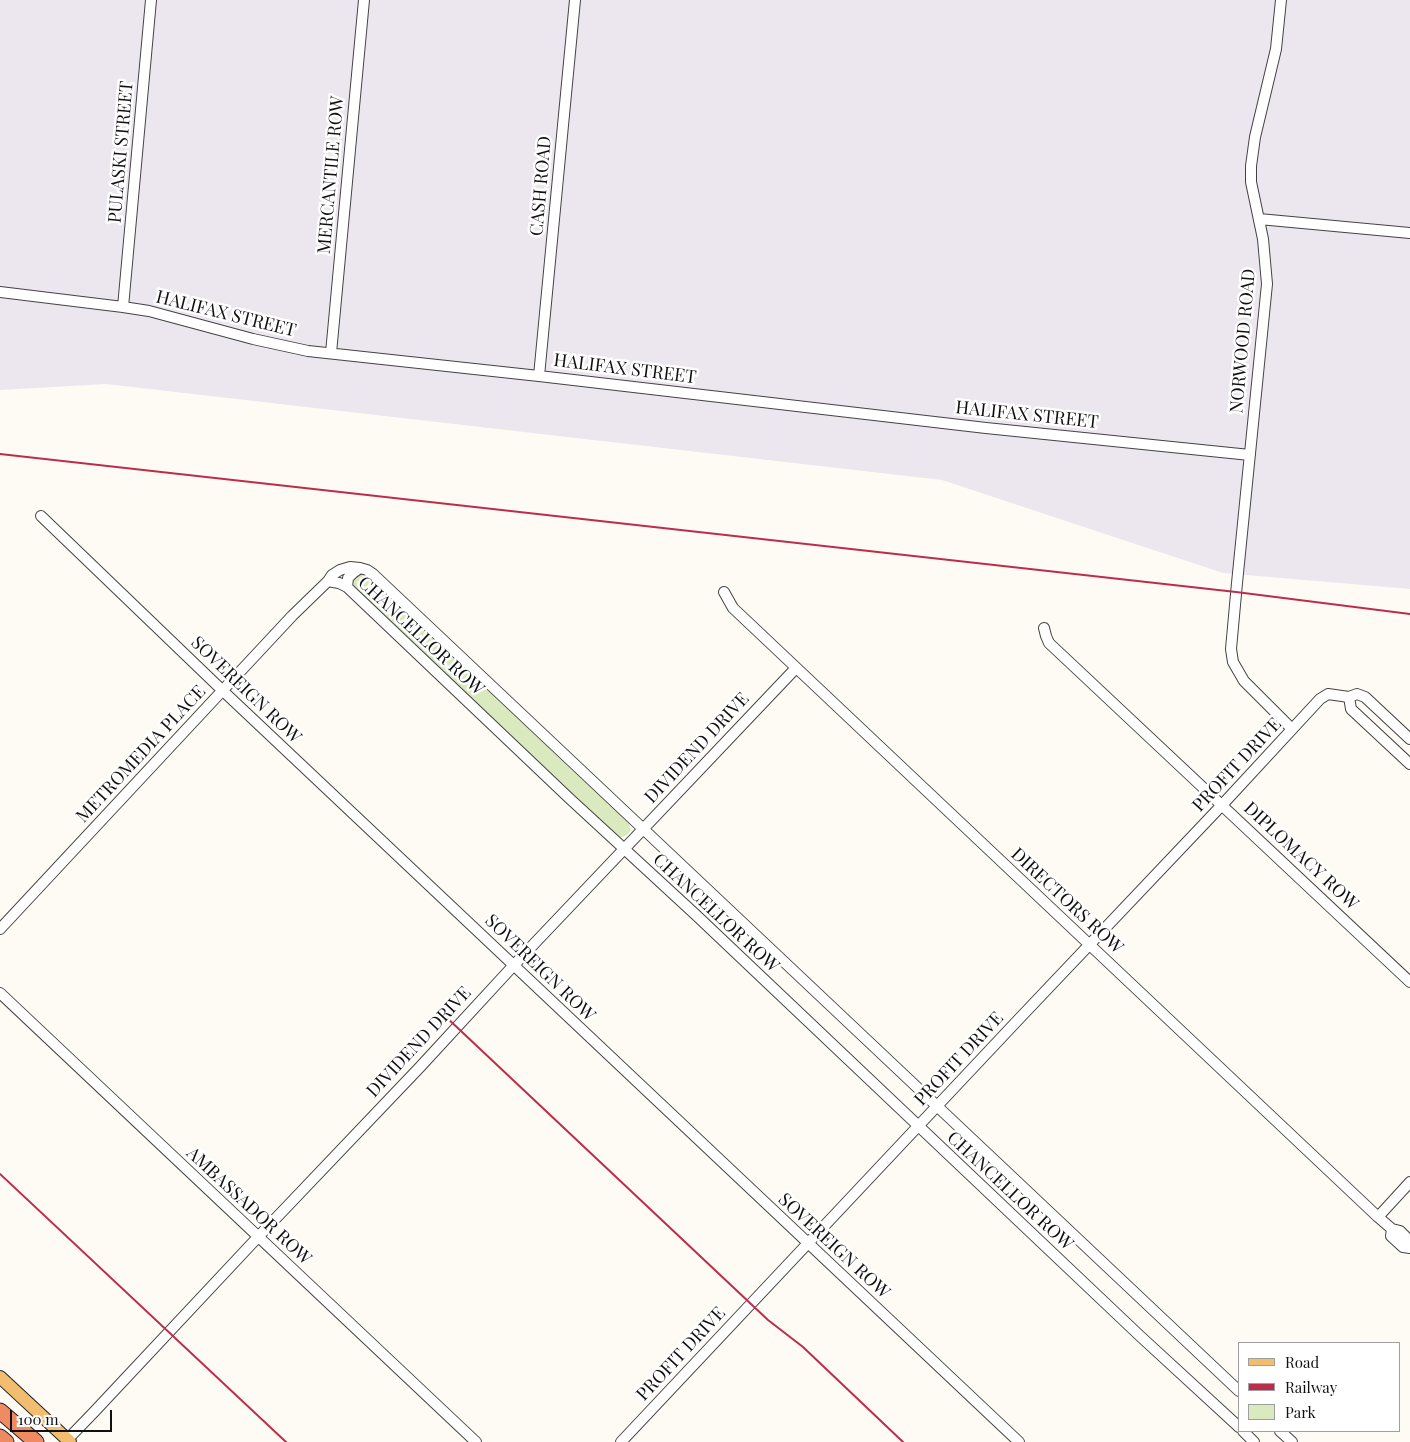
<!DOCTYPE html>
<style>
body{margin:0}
#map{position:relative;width:1410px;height:1442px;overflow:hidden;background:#fefbf4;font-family:"Playfair Display",serif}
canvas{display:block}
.legend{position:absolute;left:1238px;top:1342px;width:162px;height:90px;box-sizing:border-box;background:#fff;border:1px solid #9f9f9f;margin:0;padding:6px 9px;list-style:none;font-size:15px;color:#101010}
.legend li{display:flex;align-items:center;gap:10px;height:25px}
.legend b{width:25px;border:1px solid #9f9f9f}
.scale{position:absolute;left:10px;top:1410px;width:102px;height:22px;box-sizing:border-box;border:2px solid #101010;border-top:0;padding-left:6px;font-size:15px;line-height:18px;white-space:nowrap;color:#101010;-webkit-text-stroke:4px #fff;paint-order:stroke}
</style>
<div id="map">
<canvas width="1410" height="1442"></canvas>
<ul class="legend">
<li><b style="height:6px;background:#f3bd70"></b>Road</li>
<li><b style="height:6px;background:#bc2d4b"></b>Railway</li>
<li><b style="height:14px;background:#dbe9be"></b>Park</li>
</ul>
<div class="scale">100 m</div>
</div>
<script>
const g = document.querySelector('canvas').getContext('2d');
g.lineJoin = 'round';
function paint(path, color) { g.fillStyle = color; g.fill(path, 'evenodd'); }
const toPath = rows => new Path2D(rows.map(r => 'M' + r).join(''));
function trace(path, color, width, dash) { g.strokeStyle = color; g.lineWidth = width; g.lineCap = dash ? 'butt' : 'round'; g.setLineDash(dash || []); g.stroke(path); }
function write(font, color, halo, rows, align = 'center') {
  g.font = font + ' "Playfair Display",serif'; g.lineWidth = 5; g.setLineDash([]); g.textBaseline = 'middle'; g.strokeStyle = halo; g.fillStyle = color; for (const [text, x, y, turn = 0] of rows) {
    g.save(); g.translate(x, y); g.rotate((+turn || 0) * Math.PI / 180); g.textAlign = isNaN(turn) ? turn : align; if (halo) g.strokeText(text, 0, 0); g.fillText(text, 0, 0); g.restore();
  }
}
paint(toPath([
 [0,0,1410,0,1410,589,1223,573,942,480,106,384,0,390]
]), '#ece6ee');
paint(toPath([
 [361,574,367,574,628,821,631,830,627,835,622,837,617,837,353,586,354,578]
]), '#dbe9be');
const minor = toPath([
 [1281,0,1276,49,1255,137,1251,166,1251,182,1263,239,1267,284,1237,583,1231,649,1233,662,1244,681,1292,729],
 [1259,219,1410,233],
 [0,292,123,307,149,311,253,339,308,351,539,376,986,428,1250,455],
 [123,307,151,0],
 [331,353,364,0],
 [539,376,575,0],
 [41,516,222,690,1019,1442],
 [328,581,339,583,347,587,569,798,696,915,1140,1336,1239,1427],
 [347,587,348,578,353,573,360,568],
 [724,592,733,608,769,642,1378,1217,1392,1229,1400,1231,1410,1241],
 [1044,628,1046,636,1049,643,1410,982],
 [1349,697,1351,709,1410,764],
 [0,929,292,616,328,581,332,575,340,570,350,567,360,568,367,570,373,574,1239,1391],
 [0,993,476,1442],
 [1378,1217,1410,1182],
 [1392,1229,1391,1236,1403,1247,1410,1248],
 [1243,1431,1254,1442],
 [1280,1431,1292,1442],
 [67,1440,94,1412,258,1237,420,1067,514,965,796,668],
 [621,1442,1017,1021,1222,805,1320,699,1328,694,1349,697,1357,694,1365,697,1410,739]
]);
const major = toPath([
 [0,1377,70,1442]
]);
const highway = toPath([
 [0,1411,36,1442],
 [0,1437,6,1442]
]);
trace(minor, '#434343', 12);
trace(major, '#212121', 14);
trace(highway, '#212121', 17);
trace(minor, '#fff', 10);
trace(major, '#f3bd70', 12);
trace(highway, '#ee8b62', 15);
trace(toPath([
 [0,454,1236,592,1410,614],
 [445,1016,768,1320,803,1347,903,1442],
 [0,1174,286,1442]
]), '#bc2d4b', 2);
write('18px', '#101010', '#fff', [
 ["PULASKI STREET",121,152,-85],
 ["MERCANTILE ROW",331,175,-85],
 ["CASH ROAD",541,186,-85],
 ["HALIFAX STREET",226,314,14],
 ["NORWOOD ROAD",1243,341,-85],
 ["HALIFAX STREET",625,369,7],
 ["HALIFAX STREET",1027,415,6],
 ["CHANCELLOR ROW",421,636,43],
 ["SOVEREIGN ROW",246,690,44],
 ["DIVIDEND DRIVE",697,748,-47],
 ["METROMEDIA PLACE",141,754,-47],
 ["PROFIT DRIVE",1237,765,-47],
 ["DIPLOMACY ROW",1301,856,43],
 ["DIRECTORS ROW",1067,901,43],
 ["CHANCELLOR ROW",716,913,43],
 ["SOVEREIGN ROW",540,968,44],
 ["DIVIDEND DRIVE",419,1042,-47],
 ["PROFIT DRIVE",959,1059,-47],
 ["CHANCELLOR ROW",1010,1191,43],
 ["AMBASSADOR ROW",249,1206,43],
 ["SOVEREIGN ROW",834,1246,43],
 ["PROFIT DRIVE",681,1354,-47]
]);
</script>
